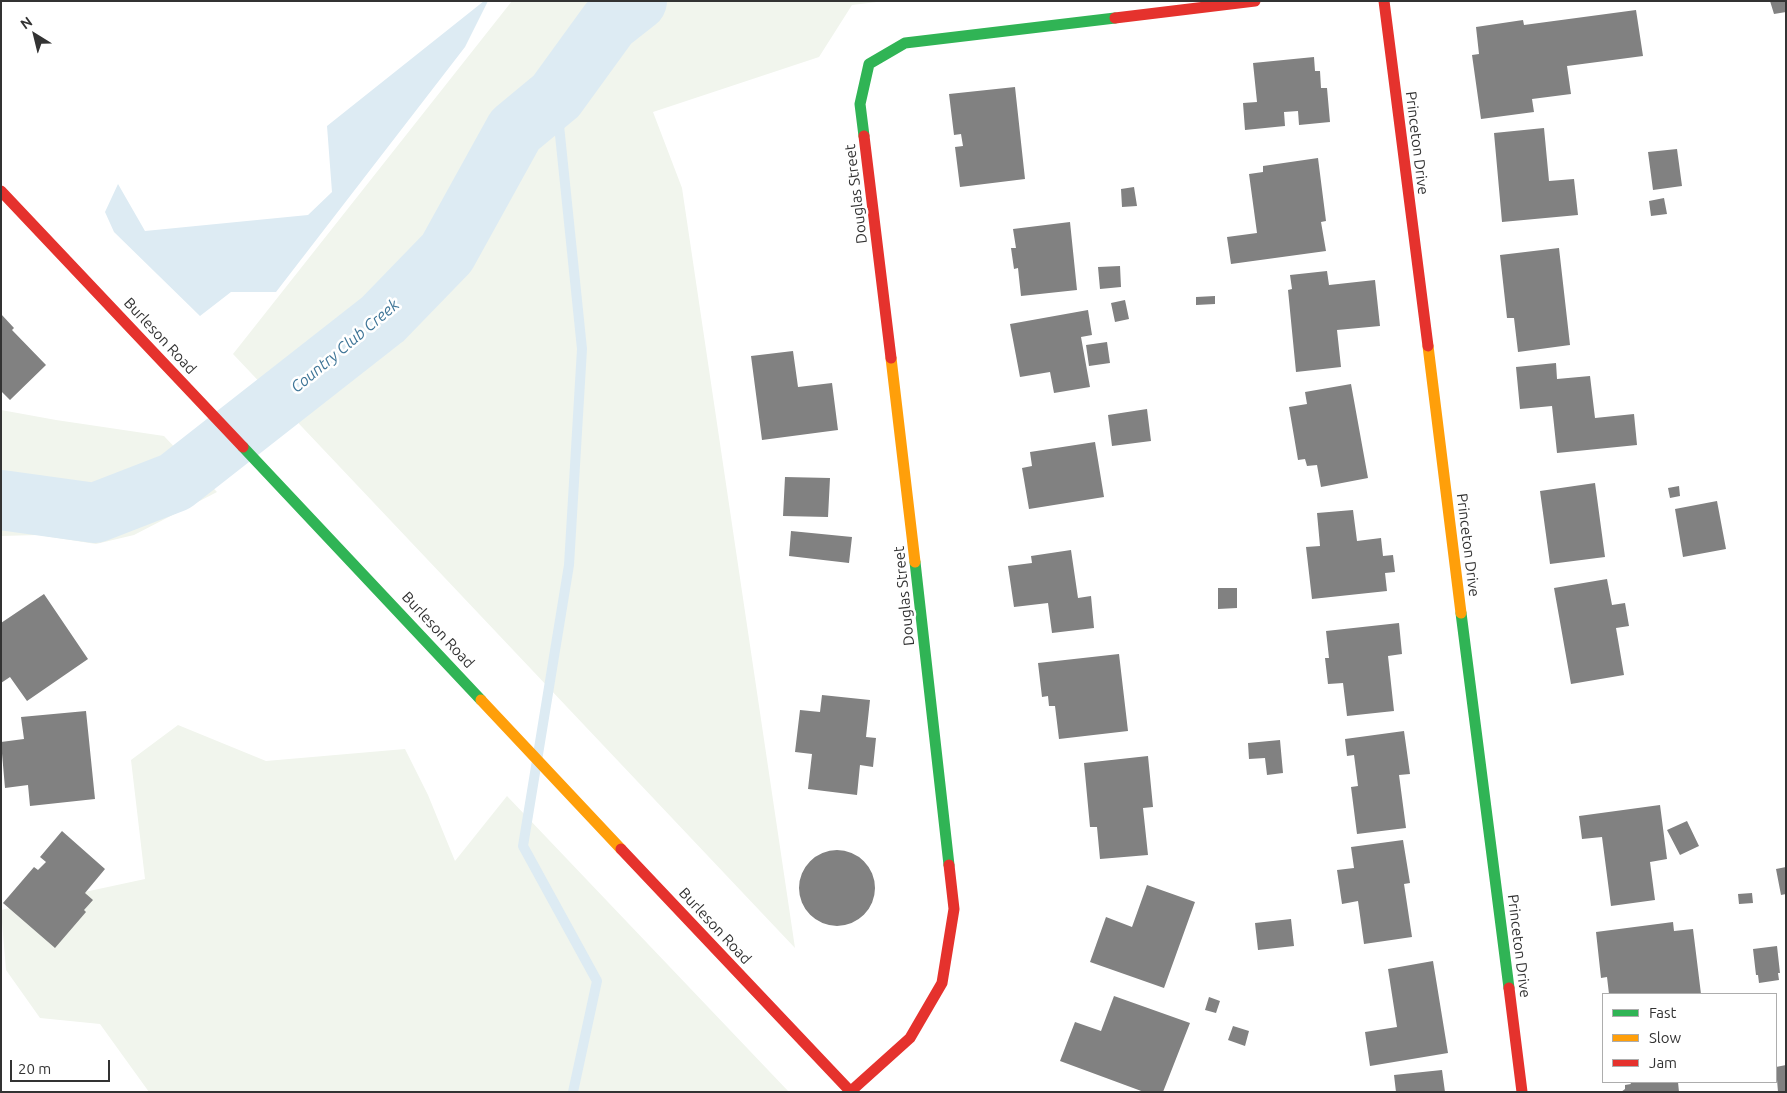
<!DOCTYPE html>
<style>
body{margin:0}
#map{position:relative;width:1787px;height:1093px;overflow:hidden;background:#fff;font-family:Ubuntu,sans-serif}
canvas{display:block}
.frame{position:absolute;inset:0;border:2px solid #333;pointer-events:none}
.legend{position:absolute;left:1602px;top:993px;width:175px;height:90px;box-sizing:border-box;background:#fff;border:1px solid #adadad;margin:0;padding:6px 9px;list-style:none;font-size:15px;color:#333}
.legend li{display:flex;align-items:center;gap:10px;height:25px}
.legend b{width:25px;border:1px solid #adadad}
.north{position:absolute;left:10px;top:10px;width:50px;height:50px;-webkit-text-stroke:4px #fff;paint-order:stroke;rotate:324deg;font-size:14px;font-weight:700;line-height:20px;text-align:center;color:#333}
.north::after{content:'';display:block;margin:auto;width:18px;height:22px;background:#333;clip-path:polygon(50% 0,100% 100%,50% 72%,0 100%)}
.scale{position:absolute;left:10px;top:1060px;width:100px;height:22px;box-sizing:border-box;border:2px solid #333;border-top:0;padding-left:6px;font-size:15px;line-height:18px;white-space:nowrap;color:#333;-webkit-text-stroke:4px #fff;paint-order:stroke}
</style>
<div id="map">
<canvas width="1787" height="1093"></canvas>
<div class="frame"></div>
<ul class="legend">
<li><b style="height:6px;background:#30b455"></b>Fast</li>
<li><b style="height:6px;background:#ff9f0a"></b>Slow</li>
<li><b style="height:6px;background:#e5322d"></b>Jam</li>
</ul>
<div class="north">N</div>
<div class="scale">20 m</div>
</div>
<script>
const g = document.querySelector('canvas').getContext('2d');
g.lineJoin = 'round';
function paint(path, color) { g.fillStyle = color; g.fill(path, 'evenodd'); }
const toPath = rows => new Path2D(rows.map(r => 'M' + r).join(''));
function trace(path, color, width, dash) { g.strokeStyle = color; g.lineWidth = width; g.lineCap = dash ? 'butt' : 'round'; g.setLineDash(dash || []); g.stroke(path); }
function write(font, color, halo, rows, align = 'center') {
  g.font = font + ' Ubuntu,sans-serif'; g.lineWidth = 5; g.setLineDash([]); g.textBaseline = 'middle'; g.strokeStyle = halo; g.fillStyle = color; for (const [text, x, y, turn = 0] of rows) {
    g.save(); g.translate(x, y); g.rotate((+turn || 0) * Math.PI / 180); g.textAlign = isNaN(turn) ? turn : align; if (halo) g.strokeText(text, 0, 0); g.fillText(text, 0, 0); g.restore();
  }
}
paint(toPath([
 [512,1,885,1,852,5,819,57,653,112,682,188,795,948,233,354],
 [1,410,56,420,164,436,217,492,134,535,96,544,38,535,1,536],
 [178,725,266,761,405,749,428,795,455,861,507,796,789,1092,149,1092,100,1024,40,1018,6,970,1,910,145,879,131,760]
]), '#f1f5ed');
paint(toPath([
 [484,1,488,1,465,47,276,292,231,292,200,316,114,232,105,212,118,184,145,231,308,215,332,192,327,126]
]), '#ddebf3');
trace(toPath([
 [556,96,582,349,569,565,523,846,597,981,573,1092]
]), '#ddebf3', 10);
trace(toPath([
 [1,500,95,513,175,482,383,319,447,253,515,130,556,96,609,23,637,1]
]), '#ddebf3', 60);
paint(toPath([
 [1770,1,1786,1,1786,12,1774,14],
 [1636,10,1643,56,1567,66,1571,94,1532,99,1534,112,1481,119,1472,55,1479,54,1476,27,1523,20,1524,25],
 [1314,57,1315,71,1320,71,1321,88,1327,88,1330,122,1299,125,1298,111,1284,112,1285,126,1245,130,1243,103,1257,102,1253,63],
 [1015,87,1025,179,960,187,955,147,963,146,961,134,954,135,949,94],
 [1544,128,1549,181,1574,179,1578,215,1502,222,1494,133],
 [1677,149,1682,186,1653,190,1648,152],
 [1318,158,1326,221,1321,222,1326,251,1231,264,1227,237,1257,233,1249,174,1263,172,1263,166],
 [1134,187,1137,206,1122,207,1121,189],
 [1664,198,1667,214,1651,216,1649,201],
 [1070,222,1077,290,1021,296,1018,268,1014,269,1011,248,1016,248,1013,229],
 [1559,248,1570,345,1518,352,1514,318,1507,318,1500,255],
 [1120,266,1121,287,1100,289,1098,267],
 [1327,271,1329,285,1375,280,1380,326,1337,330,1341,367,1296,372,1288,290,1292,289,1290,275],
 [1215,296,1215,304,1196,305,1196,297],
 [1125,300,1129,319,1115,322,1111,303],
 [1088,310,1092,335,1081,337,1090,387,1054,393,1050,372,1020,377,1010,324],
 [1,314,14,328,12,330,46,365,10,400,1,391],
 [1107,342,1110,363,1089,366,1086,345],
 [793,351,798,387,832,383,838,430,762,440,751,356],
 [1556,363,1557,379,1590,376,1595,418,1634,414,1637,445,1557,453,1552,406,1520,409,1516,367],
 [1351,384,1368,478,1321,487,1317,465,1307,466,1305,459,1298,460,1289,407,1307,404,1305,392],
 [1147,409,1151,441,1112,446,1108,415],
 [1095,442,1104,497,1029,509,1022,468,1032,466,1030,452],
 [785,477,830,478,828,517,783,516],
 [1595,483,1605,557,1550,564,1540,491],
 [1679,486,1680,496,1670,498,1668,488],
 [1717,501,1726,549,1683,557,1675,509],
 [1353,510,1357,541,1381,538,1383,556,1393,555,1395,572,1385,573,1387,591,1312,599,1306,547,1320,546,1317,513],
 [791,531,852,537,849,563,789,556],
 [1071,550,1078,598,1091,596,1094,628,1052,633,1048,603,1014,607,1008,566,1032,563,1031,556],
 [1607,579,1612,605,1625,603,1629,626,1616,628,1624,675,1571,684,1554,588],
 [1218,588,1237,588,1237,608,1218,609],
 [44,594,88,659,27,701,10,677,1,683,1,623],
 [1399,623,1402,654,1388,656,1394,711,1347,716,1343,683,1328,684,1325,658,1329,658,1326,631],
 [1119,654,1128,731,1059,739,1055,706,1049,706,1048,696,1042,697,1038,663],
 [822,695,870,700,866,737,876,738,873,767,860,765,857,795,808,789,812,754,795,752,800,710,820,712],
 [86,711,95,799,30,806,28,785,5,788,1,742,24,739,21,717],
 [1404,731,1410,774,1399,775,1406,828,1357,834,1351,787,1358,786,1354,755,1347,756,1345,739],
 [1280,740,1283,773,1267,775,1265,758,1249,759,1248,743],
 [1148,756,1153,807,1143,808,1148,855,1100,859,1097,827,1090,827,1084,763],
 [1660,805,1667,859,1650,862,1655,900,1611,906,1602,837,1582,839,1579,816],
 [1687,821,1699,846,1680,855,1667,830],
 [62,831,105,869,85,893,93,900,84,910,86,912,55,948,3,903,34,867,38,870,46,862,40,857],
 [1403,840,1410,883,1404,884,1412,937,1364,944,1358,901,1342,904,1337,870,1354,868,1351,847],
 '799 888a38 38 0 1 1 76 0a38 38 0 1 1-76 0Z',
 [1786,867,1786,894,1781,895,1776,869],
 [1147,885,1195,902,1164,988,1090,962,1106,917,1132,927],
 [1752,893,1753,903,1739,904,1738,894],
 [1291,919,1294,946,1258,950,1255,923],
 [1673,922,1674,931,1693,929,1701,994,1609,994,1607,977,1601,978,1596,932],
 [1777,946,1780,973,1778,973,1779,980,1759,983,1758,975,1756,975,1753,949],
 [1433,961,1448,1053,1370,1066,1365,1032,1397,1027,1388,969],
 [1114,996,1190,1023,1163,1092,1144,1092,1060,1061,1075,1022,1101,1031],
 [1209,997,1220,1001,1216,1013,1205,1010],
 [1233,1026,1249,1031,1245,1046,1228,1040],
 [1786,1065,1786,1091,1778,1092,1776,1067],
 [1442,1070,1445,1092,1396,1092,1394,1075],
 [1630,1082,1678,1082,1679,1092,1621,1092,1625,1089,1625,1085,1631,1084]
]), '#818181');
trace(toPath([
 [864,136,860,104,869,64,905,43,1115,18],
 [243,447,481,700],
 [915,562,949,865],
 [1461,613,1509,988]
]), '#30b455', 11);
trace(toPath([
 [1428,346,1461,613],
 [891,358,915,562],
 [481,700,621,849]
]), '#ff9f0a', 11);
trace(toPath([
 [1384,1,1428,346],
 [1115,18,1255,1],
 [864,136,891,358],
 [1,191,243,447],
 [621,849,851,1092],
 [1509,988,1522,1092],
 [851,1091,910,1038,942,983,954,909,949,865]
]), '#e5322d', 11);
write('15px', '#333', '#fff', [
 ["Princeton Drive",1417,143,83],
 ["Douglas Street",856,194,-97],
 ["Burleson Road",160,336,47],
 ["Princeton Drive",1468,545,83],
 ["Douglas Street",904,596,-96],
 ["Burleson Road",438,630,47],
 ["Burleson Road",715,926,47],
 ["Princeton Drive",1519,946,83]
]);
write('italic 16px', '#3f7597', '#fff', [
 ["Country Club Creek",345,346,-40]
]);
</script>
